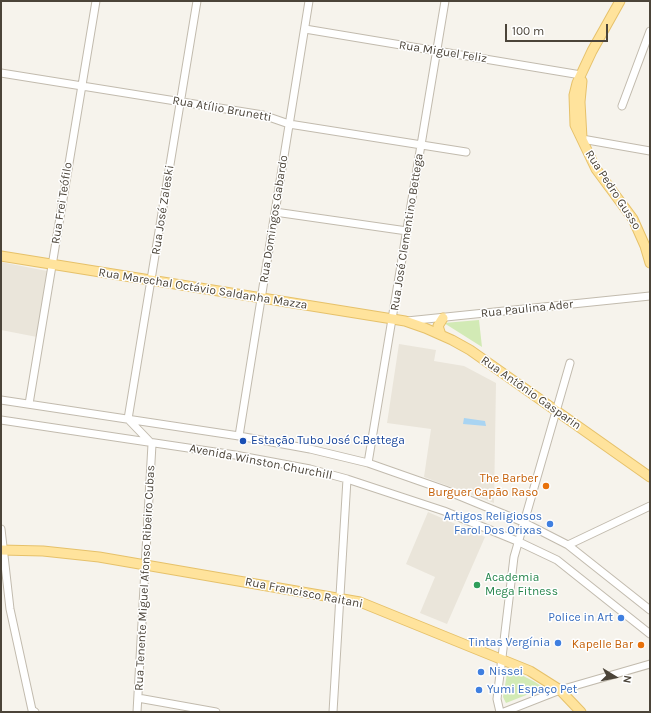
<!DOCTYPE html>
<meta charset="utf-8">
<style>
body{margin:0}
#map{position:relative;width:651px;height:713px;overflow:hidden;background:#f6f3ec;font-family:Karla,sans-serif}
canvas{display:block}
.frame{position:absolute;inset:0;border:2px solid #4b4439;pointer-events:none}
.north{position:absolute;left:595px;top:657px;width:40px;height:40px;-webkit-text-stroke:3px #fff;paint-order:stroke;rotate:100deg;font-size:11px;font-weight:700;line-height:16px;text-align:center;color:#4b4439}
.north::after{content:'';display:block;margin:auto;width:14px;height:18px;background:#4b4439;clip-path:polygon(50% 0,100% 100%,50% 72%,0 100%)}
.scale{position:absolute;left:505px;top:24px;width:103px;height:18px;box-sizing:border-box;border:2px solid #4b4439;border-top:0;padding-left:5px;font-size:12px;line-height:14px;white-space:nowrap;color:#4b4439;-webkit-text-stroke:3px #fff;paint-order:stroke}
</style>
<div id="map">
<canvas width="651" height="713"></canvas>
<div class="frame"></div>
<div class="north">N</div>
<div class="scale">100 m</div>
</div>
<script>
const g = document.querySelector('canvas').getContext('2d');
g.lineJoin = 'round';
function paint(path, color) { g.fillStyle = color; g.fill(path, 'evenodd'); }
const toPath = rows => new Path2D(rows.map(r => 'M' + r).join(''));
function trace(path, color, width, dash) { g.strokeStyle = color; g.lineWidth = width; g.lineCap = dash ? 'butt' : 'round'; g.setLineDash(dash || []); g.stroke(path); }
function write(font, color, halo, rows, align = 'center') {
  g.font = font + ' Karla,sans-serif'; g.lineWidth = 3; g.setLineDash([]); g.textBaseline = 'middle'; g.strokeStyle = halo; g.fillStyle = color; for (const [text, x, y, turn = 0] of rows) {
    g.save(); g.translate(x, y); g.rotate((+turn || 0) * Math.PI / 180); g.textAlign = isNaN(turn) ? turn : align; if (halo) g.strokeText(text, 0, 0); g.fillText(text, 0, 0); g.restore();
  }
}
paint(toPath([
 [1,262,47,271,37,337,1,330],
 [399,344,436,350,434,361,464,366,496,383,494,503,424,477,431,429,387,423],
 [428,512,485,537,447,624,420,613,435,577,406,564]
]), '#eae5da');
paint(toPath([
 [479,320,482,347,444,323],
 [508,668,535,682,544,688,506,703,503,697]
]), '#d2eab5');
paint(toPath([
 [464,418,485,421,486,426,463,424]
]), '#a9d4f2');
const minor = toPath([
 [305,29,581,75],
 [1,73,263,115,289,124,466,152],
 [622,106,650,31],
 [582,139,650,151],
 [275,212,407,231],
 [407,321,650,296],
 [1,400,239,436,310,449,368,463,445,490,523,522,568,545,650,610],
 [29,404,96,1],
 [128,419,197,1],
 [128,419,152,444],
 [1,420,235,455,310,469,347,479,444,511,517,541,557,560,650,634],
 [239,436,309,1],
 [368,463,445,1],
 [1,529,10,609,32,710,35,712],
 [568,545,650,506],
 [138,698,216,712],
 [137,712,152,444],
 [333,712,347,479],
 [500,712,497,699,514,557,570,363],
 [504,712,560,690,650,664]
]);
const major = toPath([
 [620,1,592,51,577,83,574,95,575,125,596,169,633,219,645,246,650,263],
 [582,81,580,102,582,138],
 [1,256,405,321,425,328,452,340,470,350,650,477],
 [441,335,438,326,443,318],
 [1,550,43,551,99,557,360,602,530,671,560,690,581,712]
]);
trace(minor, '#c2bbae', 9);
trace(major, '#e6c16a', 11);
trace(minor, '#fff', 7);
trace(major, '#ffe39c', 9);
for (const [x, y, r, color] of [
 [243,441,4,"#1a4fb4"],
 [546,486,4,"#e8710a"],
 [550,524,4,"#3f7fe0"],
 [477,585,4,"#2e9e5b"],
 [621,618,4,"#3f7fe0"],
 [558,643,4,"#3f7fe0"],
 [641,645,4,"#e8710a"],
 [481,672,4,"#3f7fe0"],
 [479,690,4,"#3f7fe0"]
]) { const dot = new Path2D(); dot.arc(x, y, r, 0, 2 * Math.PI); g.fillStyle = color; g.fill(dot); trace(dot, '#fff', 1.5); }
write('12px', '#4b4439', '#fff', [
 ["Rua Miguel Feliz",443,52,9],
 ["Rua Atílio Brunetti",222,109,10],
 ["Rua Pedro Gusso",613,190,57],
 ["Rua Frei Teófilo",62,203,-81],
 ["Rua José Zaleski",163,210,-81],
 ["Rua Domingos Gabardo",274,219,-81],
 ["Rua José Clementino Bettega",407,232,-81],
 ["Rua Marechal Octávio Saldanha Mazza",203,289,9],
 ["Rua Paulina Ader",527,309,-6],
 ["Rua Antônio Gasparin",531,393,35],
 ["Avenida Winston Churchill",261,462,11],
 ["Rua Tenente Miguel Afonso Ribeiro Cubas",145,578,-87],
 ["Rua Francisco Raitani",304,593,11]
]);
write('12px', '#164399', '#fff', [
 ["Estação Tubo José C.Bettega",251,441]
], 'left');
write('12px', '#c56008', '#fff', [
 ["The Barber",538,479],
 ["Burguer Capão Raso",538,493],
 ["Kapelle Bar",633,645]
], 'right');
write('12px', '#366cbe', '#fff', [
 ["Artigos Religiosos",542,517],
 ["Farol Dos Orixas",542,531],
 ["Police in Art",613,618],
 ["Tintas Vergínia",550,643],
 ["Nissei",489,672,"left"],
 ["Yumi Espaço Pet",487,690,"left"]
], 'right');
write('12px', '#27864d', '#fff', [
 ["Academia",485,578],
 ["Mega Fitness",485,592]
], 'left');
</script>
